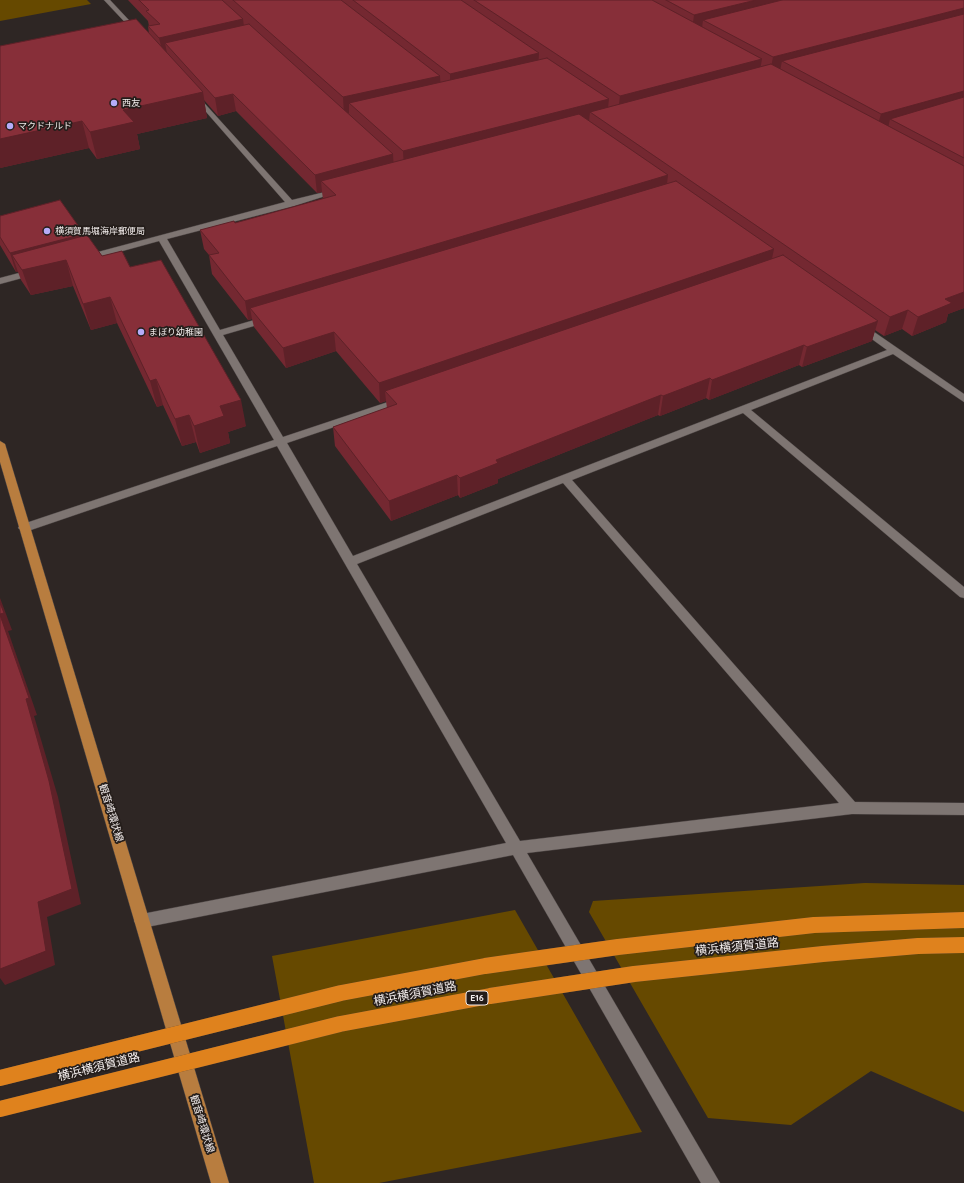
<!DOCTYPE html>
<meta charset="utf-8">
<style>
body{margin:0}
canvas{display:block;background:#2e2624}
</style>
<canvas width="964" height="1183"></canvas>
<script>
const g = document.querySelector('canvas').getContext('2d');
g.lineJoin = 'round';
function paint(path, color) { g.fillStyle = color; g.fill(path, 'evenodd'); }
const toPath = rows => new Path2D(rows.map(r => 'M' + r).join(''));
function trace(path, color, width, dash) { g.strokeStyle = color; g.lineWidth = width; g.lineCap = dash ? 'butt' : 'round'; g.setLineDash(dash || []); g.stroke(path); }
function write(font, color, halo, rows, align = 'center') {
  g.font = font + ' Quicksand,"Noto Sans JP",sans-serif'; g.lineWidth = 3.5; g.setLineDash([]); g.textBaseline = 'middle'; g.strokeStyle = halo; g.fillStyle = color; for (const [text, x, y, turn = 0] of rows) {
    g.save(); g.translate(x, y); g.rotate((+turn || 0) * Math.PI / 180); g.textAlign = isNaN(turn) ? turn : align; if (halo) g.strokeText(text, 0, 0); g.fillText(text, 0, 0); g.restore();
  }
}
paint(toPath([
 [0,0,87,0,91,4,0,21],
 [865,883,964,885,964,1112,871,1071,791,1125,708,1118,589,912,593,901],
 [515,910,642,1132,379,1183,314,1183,272,956]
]), '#664900');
const minor = toPath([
 [104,0,110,0,140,32,140,34,136,34,104,0],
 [193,95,197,95,292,200,337,189,341,191,294,206,167,239,220,330,268,316,273,319,271,321,223,335,283,437,397,399,405,399,406,401,405,403,287,443,353,556,887,350,858,329,858,325,864,325,964,394,964,402,893,354,751,410,964,587,964,598,960,597,743,413,572,480,855,802,964,803,964,815,852,814,527,853,720,1183,701,1183,513,855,142,928,137,926,134,921,137,916,142,914,506,843,277,446,28,531,24,532,18,528,20,525,274,440,159,241,86,261,82,258,83,256,285,202,193,97,193,95],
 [563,483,839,803,520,841,357,564,563,483],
 [34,269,38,272,37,274,0,284,0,278,34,269]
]);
const major = toPath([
 [0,441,5,444,229,1183,211,1183,0,462,0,441]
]);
trace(minor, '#4b4443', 1);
trace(major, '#4b4443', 1);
paint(minor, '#7e7572');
paint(major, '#b87d3f');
const highwayBridge = toPath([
 [0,1078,341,993,485,966,618,947,814,925,964,920],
 [0,1109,340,1024,490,996,634,974,823,954,918,946,964,945]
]);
trace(highwayBridge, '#4b4443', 16, []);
trace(highwayBridge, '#df821d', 16);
paint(toPath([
 [128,0,964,0,964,308,948,314,946,322,912,336,902,329,884,336,875,330,872,341,802,367,799,365,709,400,706,398,660,416,658,415,498,479,498,483,460,498,458,495,391,521,335,446,333,427,387,408,386,401,380,403,336,351,286,368,254,327,252,319,248,320,212,274,209,255,204,249,200,230,235,223,323,199,322,192,317,193,236,111,218,116,204,100,207,118,137,134,140,149,97,159,89,148,0,168,149,34,148,26,149,26,148,21],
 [0,216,84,234,85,236,102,256,130,267,246,426,228,432,230,443,200,453,196,442,182,446,163,405,157,407,117,323,91,330,73,286,31,295,21,280,18,272,16,272,0,245]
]), '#742831');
paint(toPath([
 [756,0,817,0,703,20,702,28,692,30,694,15],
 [964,8,964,22,782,61,780,71,770,73,773,57],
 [243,19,245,35,165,43,167,53,163,54,159,38],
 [539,53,538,69,450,90,450,74],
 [762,59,759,76,618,113,620,96],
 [440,76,441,92,349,103,349,113,344,114,343,97],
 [964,91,964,106,890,119,888,128,876,131,881,114],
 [203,92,207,118,137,134,140,149,97,159,90,132,123,110],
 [233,94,236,111,218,116,215,98],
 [609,99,607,116,590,112,589,121,404,169,403,151],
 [82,121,89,148,0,168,0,139],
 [393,154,394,172,321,181,322,192,317,193,315,175],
 [668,175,666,193,250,308,252,319,248,320,245,301],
 [84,234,90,253,66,260,73,286,31,295,22,270,12,255,18,272,16,272,10,253],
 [774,249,770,268,385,391,386,401,380,403,379,383],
 [964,292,964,308,948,314,946,322,912,336,918,317,945,299],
 [110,297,117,323,91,330,83,304],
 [908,310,902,329,884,336,890,317],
 [878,321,872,341,802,367,807,347],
 [334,332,336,351,286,368,283,348],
 [804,345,799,365,709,400,712,380],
 [710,378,706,398,660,416,663,396],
 [156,379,163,405,157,407,150,381],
 [661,395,658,415,498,479,498,483,460,498,460,478,496,460],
 [241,400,246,426,228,432,230,443,200,453,194,426,220,406],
 [189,415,196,442,182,446,175,419],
 [457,475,458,495,391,521,389,501],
 [0,598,12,630,8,631,37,715,34,716,58,797,81,904,47,917,55,965,5,985,0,978,0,969,38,902,0,615]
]), '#5e2128');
const building = toPath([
 [139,0,222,0,243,19,159,38,148,26,160,24,146,11,149,10,139,0],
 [233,0,341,0,440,76,343,97,233,0],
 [353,0,461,0,539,53,450,74,353,0],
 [474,0,652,0,762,59,620,96,474,0],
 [666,0,756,0,694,15,666,0],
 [782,0,964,0,964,8,773,57,703,20,782,0],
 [964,14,964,91,881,114,782,61,964,14],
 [136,19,203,92,123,110,134,122,90,132,82,121,0,139,0,46,136,19],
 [249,24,393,154,315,175,233,94,215,98,165,43,249,24],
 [547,58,609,99,403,151,349,103,547,58],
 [771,64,964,166,964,292,945,299,952,303,918,317,908,310,890,317,590,112,771,64],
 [964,97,964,158,890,119,964,97],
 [579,114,668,175,245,301,209,255,219,253,200,230,234,221,235,223,336,195,321,181,579,114],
 [676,181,774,249,379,383,334,332,283,348,250,308,676,181],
 [60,200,84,234,10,253,0,237,0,216,60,200],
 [87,235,102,256,122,251,130,267,161,260,241,400,220,406,224,416,194,426,189,415,175,419,156,379,150,381,110,297,83,304,66,260,22,270,12,255,87,235],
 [783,255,878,321,807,347,804,345,712,380,710,378,663,396,661,395,496,460,498,463,460,478,457,475,389,501,333,427,397,404,385,391,783,255],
 [0,603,4,613,0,614,0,603],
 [0,615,29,698,26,699,49,781,72,889,38,902,46,951,0,969,0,615]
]);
paint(building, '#872f39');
trace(building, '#5e2128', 1);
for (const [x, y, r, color] of [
 [114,103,4,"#b5acf8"],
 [10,126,4,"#b5acf8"],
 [47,231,4,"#b5acf8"],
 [141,332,4,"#b5acf8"]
]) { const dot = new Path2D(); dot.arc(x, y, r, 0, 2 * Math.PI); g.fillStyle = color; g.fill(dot); trace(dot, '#241d1a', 1.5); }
write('9px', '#f3edec', '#241d1a', [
 ["西友",122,103],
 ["マクドナルド",18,126],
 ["横須賀馬堀海岸郵便局",55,231],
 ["まぼり幼稚園",149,332]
], 'left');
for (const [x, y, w] of [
 [477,998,22]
]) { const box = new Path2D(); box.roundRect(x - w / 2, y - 7, w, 14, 3); g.fillStyle = '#241d1a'; g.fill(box); trace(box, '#f3edec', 1); }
write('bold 9px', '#f3edec', null, [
 ["E16",477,998]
]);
write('10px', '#f3edec', '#241d1a', [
 ["観音崎環状線",111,813,73],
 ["観音崎環状線",202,1124,73]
]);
write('12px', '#f3edec', '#241d1a', [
 ["横浜横須賀道路",737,947,-6],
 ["横浜横須賀道路",415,994,-11],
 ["横浜横須賀道路",99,1067,-14]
]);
</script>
